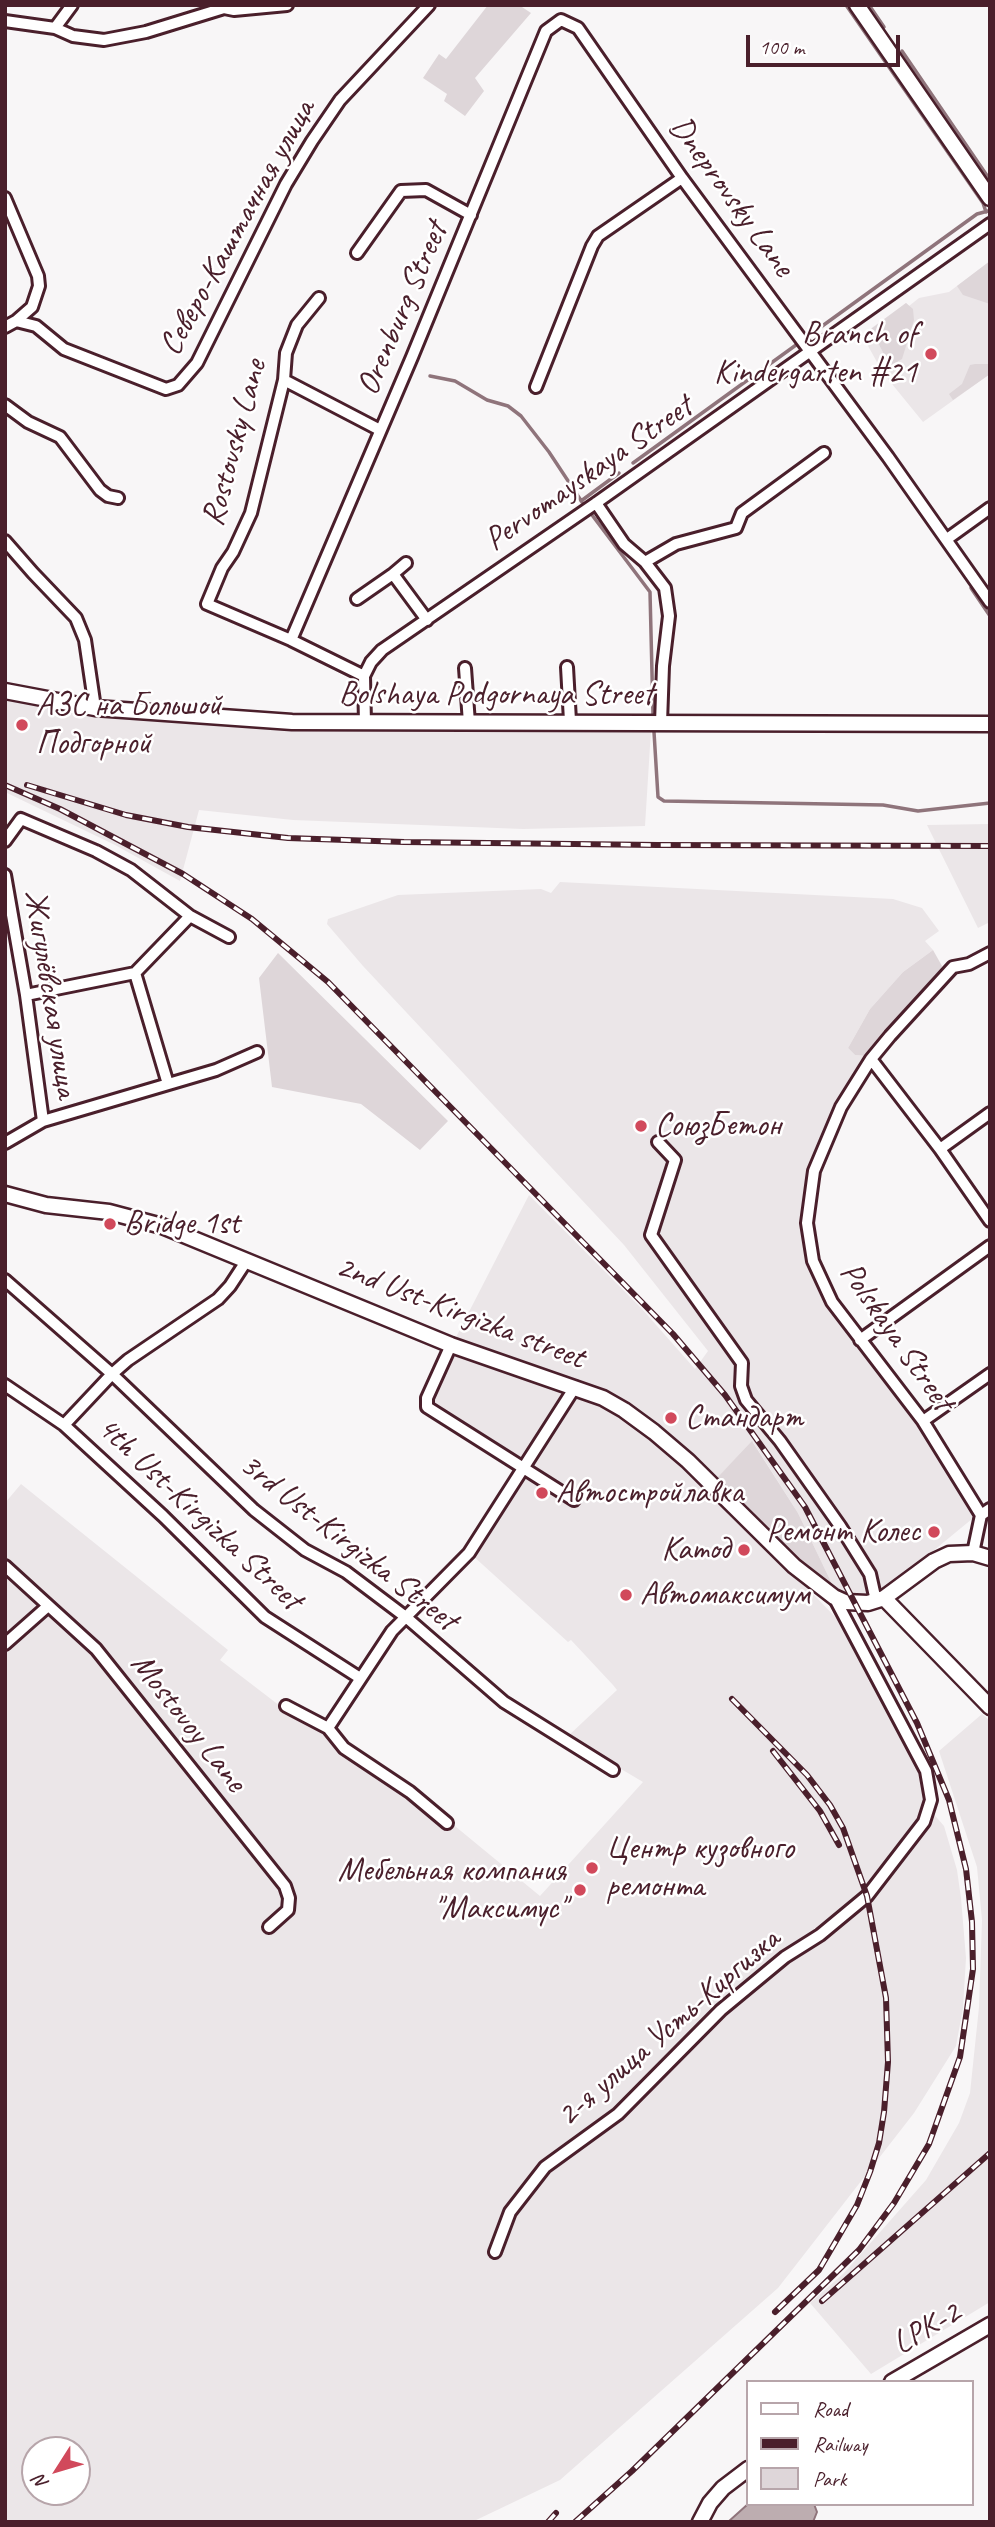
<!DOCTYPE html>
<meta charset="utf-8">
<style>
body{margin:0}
#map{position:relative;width:995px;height:2527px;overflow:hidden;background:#f8f6f7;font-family:Caveat,sans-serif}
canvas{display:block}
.frame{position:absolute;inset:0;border:7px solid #4a1f2b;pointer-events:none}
.legend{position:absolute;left:746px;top:2380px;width:228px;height:126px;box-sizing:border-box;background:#fff;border:2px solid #b7a5aa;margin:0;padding:9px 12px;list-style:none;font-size:21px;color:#4a1f2b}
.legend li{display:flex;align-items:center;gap:14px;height:35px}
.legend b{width:35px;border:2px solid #b7a5aa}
.north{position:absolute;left:21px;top:2436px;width:70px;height:70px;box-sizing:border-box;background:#fff;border:2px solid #b7a5aa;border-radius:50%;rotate:233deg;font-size:19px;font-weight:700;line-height:28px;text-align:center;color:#4a1f2b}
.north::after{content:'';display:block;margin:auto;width:24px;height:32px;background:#d1495b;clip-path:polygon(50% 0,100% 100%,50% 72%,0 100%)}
.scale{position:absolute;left:746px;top:35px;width:154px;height:32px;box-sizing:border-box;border:4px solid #4a1f2b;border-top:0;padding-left:9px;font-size:21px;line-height:24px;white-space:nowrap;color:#4a1f2b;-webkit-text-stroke:5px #fff;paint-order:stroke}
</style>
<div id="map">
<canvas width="995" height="2527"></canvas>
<div class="frame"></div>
<ul class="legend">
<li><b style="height:9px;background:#fff"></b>Road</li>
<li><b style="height:9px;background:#4a1f2b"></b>Railway</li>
<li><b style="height:19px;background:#ded6d9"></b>Park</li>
</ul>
<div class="north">N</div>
<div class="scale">100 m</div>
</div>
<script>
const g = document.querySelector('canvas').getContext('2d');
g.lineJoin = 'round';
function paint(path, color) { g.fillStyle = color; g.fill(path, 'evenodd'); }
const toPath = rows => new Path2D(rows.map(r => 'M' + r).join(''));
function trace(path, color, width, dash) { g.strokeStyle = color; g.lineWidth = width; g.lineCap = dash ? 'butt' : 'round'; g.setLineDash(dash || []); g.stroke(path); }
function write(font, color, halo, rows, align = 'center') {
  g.font = font + ' Caveat,sans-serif'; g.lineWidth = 5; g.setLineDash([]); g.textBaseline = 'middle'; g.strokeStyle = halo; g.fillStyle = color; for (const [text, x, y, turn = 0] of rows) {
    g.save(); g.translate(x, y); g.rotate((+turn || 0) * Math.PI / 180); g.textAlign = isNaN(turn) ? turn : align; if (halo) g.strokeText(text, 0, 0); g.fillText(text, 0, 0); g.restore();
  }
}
paint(toPath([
 [990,261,990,374,923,422,883,373,862,335,906,303,909,306,919,298,949,292],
 [5,696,91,713,199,723,363,729,651,730,645,826,523,829,293,820,199,810,180,881,115,845,5,792],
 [990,824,990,922,978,928,927,825],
 [560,882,893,899,922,908,939,931,925,941,933,950,903,972,870,1009,848,1048,855,1055,867,1056,809,1169,809,1264,920,1425,978,1514,893,1584,881,1590,865,1596,846,1595,835,1590,798,1513,753,1442,716,1479,635,1411,454,1341,529,1195,642,1309,695,1369,708,1351,624,1245,363,966,327,924,328,919,398,895,541,889,551,893],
 [451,1352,567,1390,523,1462,430,1404],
 [578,1393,629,1419,698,1475,842,1624,922,1777,925,1804,944,1826,957,1870,961,1898,966,1958,963,2008,956,2046,914,2113,778,2288,560,2480,472,2522,5,2522,5,1573,91,1653,282,1890,290,1884,99,1645,5,1559,5,1503,21,1484,228,1650,220,1660,284,1709,326,1732,450,1822,540,1896,643,1782,567,1737,617,1690,613,1685,571,1640,568,1642,472,1555],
 [35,2450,77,2450,77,2492,35,2492],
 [982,1714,990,1721,990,2302,871,2374,810,2303,844,2273,926,2180,959,2123,970,2093,979,2007,982,1920,977,1867,939,1751]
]), '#ebe6e8');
paint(toPath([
 [488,5,519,5,531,13,475,78,484,91,465,116,444,101,447,94,423,78,439,54,446,59],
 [990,261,990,304,963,295,957,286],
 [906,303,913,309,914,320,902,359,893,364,888,362,871,329],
 [975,364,990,364,990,374,953,400,949,394,962,384,970,365],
 [933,950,942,966,938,976,886,1032,867,1056,855,1055,848,1048,870,1009,903,972],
 [278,953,448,1121,420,1150,361,1104,272,1087,259,978],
 [752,1441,798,1513,835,1590,800,1563,716,1479]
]), '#ded6d9');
const water = toPath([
 [748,2504,814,2504,817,2512,813,2522,728,2522,748,2504]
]);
paint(water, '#bdadb0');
trace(water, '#8f747b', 2);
trace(toPath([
 [846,5,983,203,986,212],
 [869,5,884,27],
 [902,51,990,180],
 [430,376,455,381,487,400,508,406,521,416,549,452,582,502],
 [633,463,977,214,988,211],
 [581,501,619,473],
 [592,515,650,592,653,714],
 [971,588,990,616],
 [654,732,658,797,664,801,883,805,918,811,990,803]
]), '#8f747b', 3.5);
const street = toPath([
 [5,21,55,28,73,36,104,40,146,32,224,8,234,10,287,5],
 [55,28,72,5],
 [5,198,38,276,39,286,32,307,16,321],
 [357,253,401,191,426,190,471,215],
 [319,298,297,325,286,353,284,380,251,513,233,552,222,568,207,604,291,640,364,676],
 [5,327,16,321,36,326,64,349,166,389,178,385,197,363,286,184,312,141,340,100,429,5],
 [284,380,380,430],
 [536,387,592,246,598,236,682,178],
 [5,405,28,422,60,437,100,490,108,496,118,498],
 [596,503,624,544,645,562,665,588,669,616,663,666,661,723],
 [947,539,990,508],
 [5,541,33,573,76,618,85,640,95,708],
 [645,562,676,544,736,528,742,513,824,453],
 [393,574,406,563],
 [357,599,393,574,427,620],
 [291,640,412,357,546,31,561,20,578,28,682,178,888,457,990,602],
 [567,667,570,721],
 [465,668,469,723],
 [365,723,364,676,371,662,382,650,596,503,990,224],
 [5,841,21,819,96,851,131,870,190,916,229,937],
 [5,875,26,995,43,1121],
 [135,973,190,916],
 [26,995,135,973,168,1084],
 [871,1059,940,1149,990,1221],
 [658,1142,675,1160,651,1235,742,1363,741,1386,746,1400,780,1441,840,1526,870,1574,876,1601],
 [5,1143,43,1121,216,1070,257,1052],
 [940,1149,990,1113],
 [5,1280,112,1374,254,1510,305,1550,346,1572,407,1618,504,1702,613,1770],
 [860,1340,990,1246],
 [451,1345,427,1398,427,1407,574,1500],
 [5,1385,64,1425,163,1516,265,1617,360,1678],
 [923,1421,990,1374],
 [64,1425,112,1374,128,1360,218,1299,230,1286,247,1260],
 [981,1515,923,1421,832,1302,813,1261,807,1223,814,1171,841,1107,871,1059,890,1036,953,967,969,964,990,953],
 [973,1553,981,1515,990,1509],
 [5,1566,96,1649,285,1886,289,1898,288,1910,269,1927],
 [5,1644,48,1606],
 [286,1706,328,1728,344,1748,410,1792,447,1823],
 [328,1728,392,1631,469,1553,575,1387],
 [495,2252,510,2212,545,2167,618,2114,721,2010,785,1957,820,1935,867,1896,924,1822,931,1800,926,1771,834,1597]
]);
const secondary = toPath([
 [857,5,990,198],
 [5,691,95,708,292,722,990,724],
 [5,1194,46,1205,109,1212,162,1226,451,1345,603,1398,624,1410,654,1432,688,1461,794,1566,834,1597,845,1602,868,1603,884,1598,934,1561,949,1554,973,1553,990,1558],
 [884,1598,990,1707],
 [892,2382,990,2325],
 [700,2522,710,2503,723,2488,748,2469]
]);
trace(street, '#4a1f2b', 16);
trace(secondary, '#4a1f2b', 19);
trace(street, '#fff', 10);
trace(secondary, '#fff', 14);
const rail = toPath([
 [5,785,60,809,183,874,252,919,328,982,673,1334,725,1395,805,1507,917,1723,949,1800,966,1869,972,1922,973,1969,960,2057,929,2144,894,2203,859,2250,632,2471,575,2522],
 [27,785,126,815,188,827,288,838,404,842,658,845,990,846],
 [732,1699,807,1775,830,1805,843,1828,867,1896,886,1998,888,2062,884,2112,879,2143,870,2172,857,2205,819,2270,775,2312],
 [773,1751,820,1811,839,1845],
 [822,2301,990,2153],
 [548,2522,556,2513]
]);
trace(rail, '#4a1f2b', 6);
trace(rail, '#fff', 3.5, [10]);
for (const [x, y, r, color] of [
 [931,354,7,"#d1495b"],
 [22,725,7,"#d1495b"],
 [641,1126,7,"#d1495b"],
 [110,1224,7,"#d1495b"],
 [671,1418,7,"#d1495b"],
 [542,1493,7,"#d1495b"],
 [934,1532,7,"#d1495b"],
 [744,1550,7,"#d1495b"],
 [626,1595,7,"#d1495b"],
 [592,1868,7,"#d1495b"],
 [580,1890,7,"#d1495b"]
]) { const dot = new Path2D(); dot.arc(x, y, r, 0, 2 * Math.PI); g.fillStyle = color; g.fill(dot); trace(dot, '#fff', 2.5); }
write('33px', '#4a1f2b', '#fff', [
 ["Dneprovsky Lane",731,197,54],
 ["Северо-Каштачная улица",238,228,-61],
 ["Orenburg Street",403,309,-67],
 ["Rostovsky Lane",235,443,-75],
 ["Pervomayskaya Street",589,474,-35],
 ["Bolshaya Podgornaya Street",496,695],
 ["Жигулёвская улица",50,994,81],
 ["2nd Ust-Kirgizka street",460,1313,21],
 ["Polskaya Street",896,1337,55],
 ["4th Ust-Kirgizka Street",199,1514,43],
 ["3rd Ust-Kirgizka Street",348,1543,38],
 ["Mostovoy Lane",188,1723,52],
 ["2-я улица Усть-Киргизка",669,2028,-41],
 ["LPK-2",927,2329,-30]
]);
write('33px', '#4a1f2b', '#fff', [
 ["Branch of",917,335,"right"],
 ["Kindergarten #21",917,373,"right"],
 ["АЗС на Большой",36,706],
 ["Подгорной",36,744],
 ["СоюзБетон",655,1126],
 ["Bridge 1st",124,1224],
 ["Стандарт",685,1418],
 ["Автостройлавка",556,1493],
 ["Ремонт Колес",920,1532,"right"],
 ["Катод",730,1550,"right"],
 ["Автомаксимум",640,1595],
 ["Центр кузовного",606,1849],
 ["ремонта",606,1887],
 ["Мебельная компания",566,1871,"right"],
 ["\"Максимус\"",566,1909,"right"]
], 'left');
</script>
